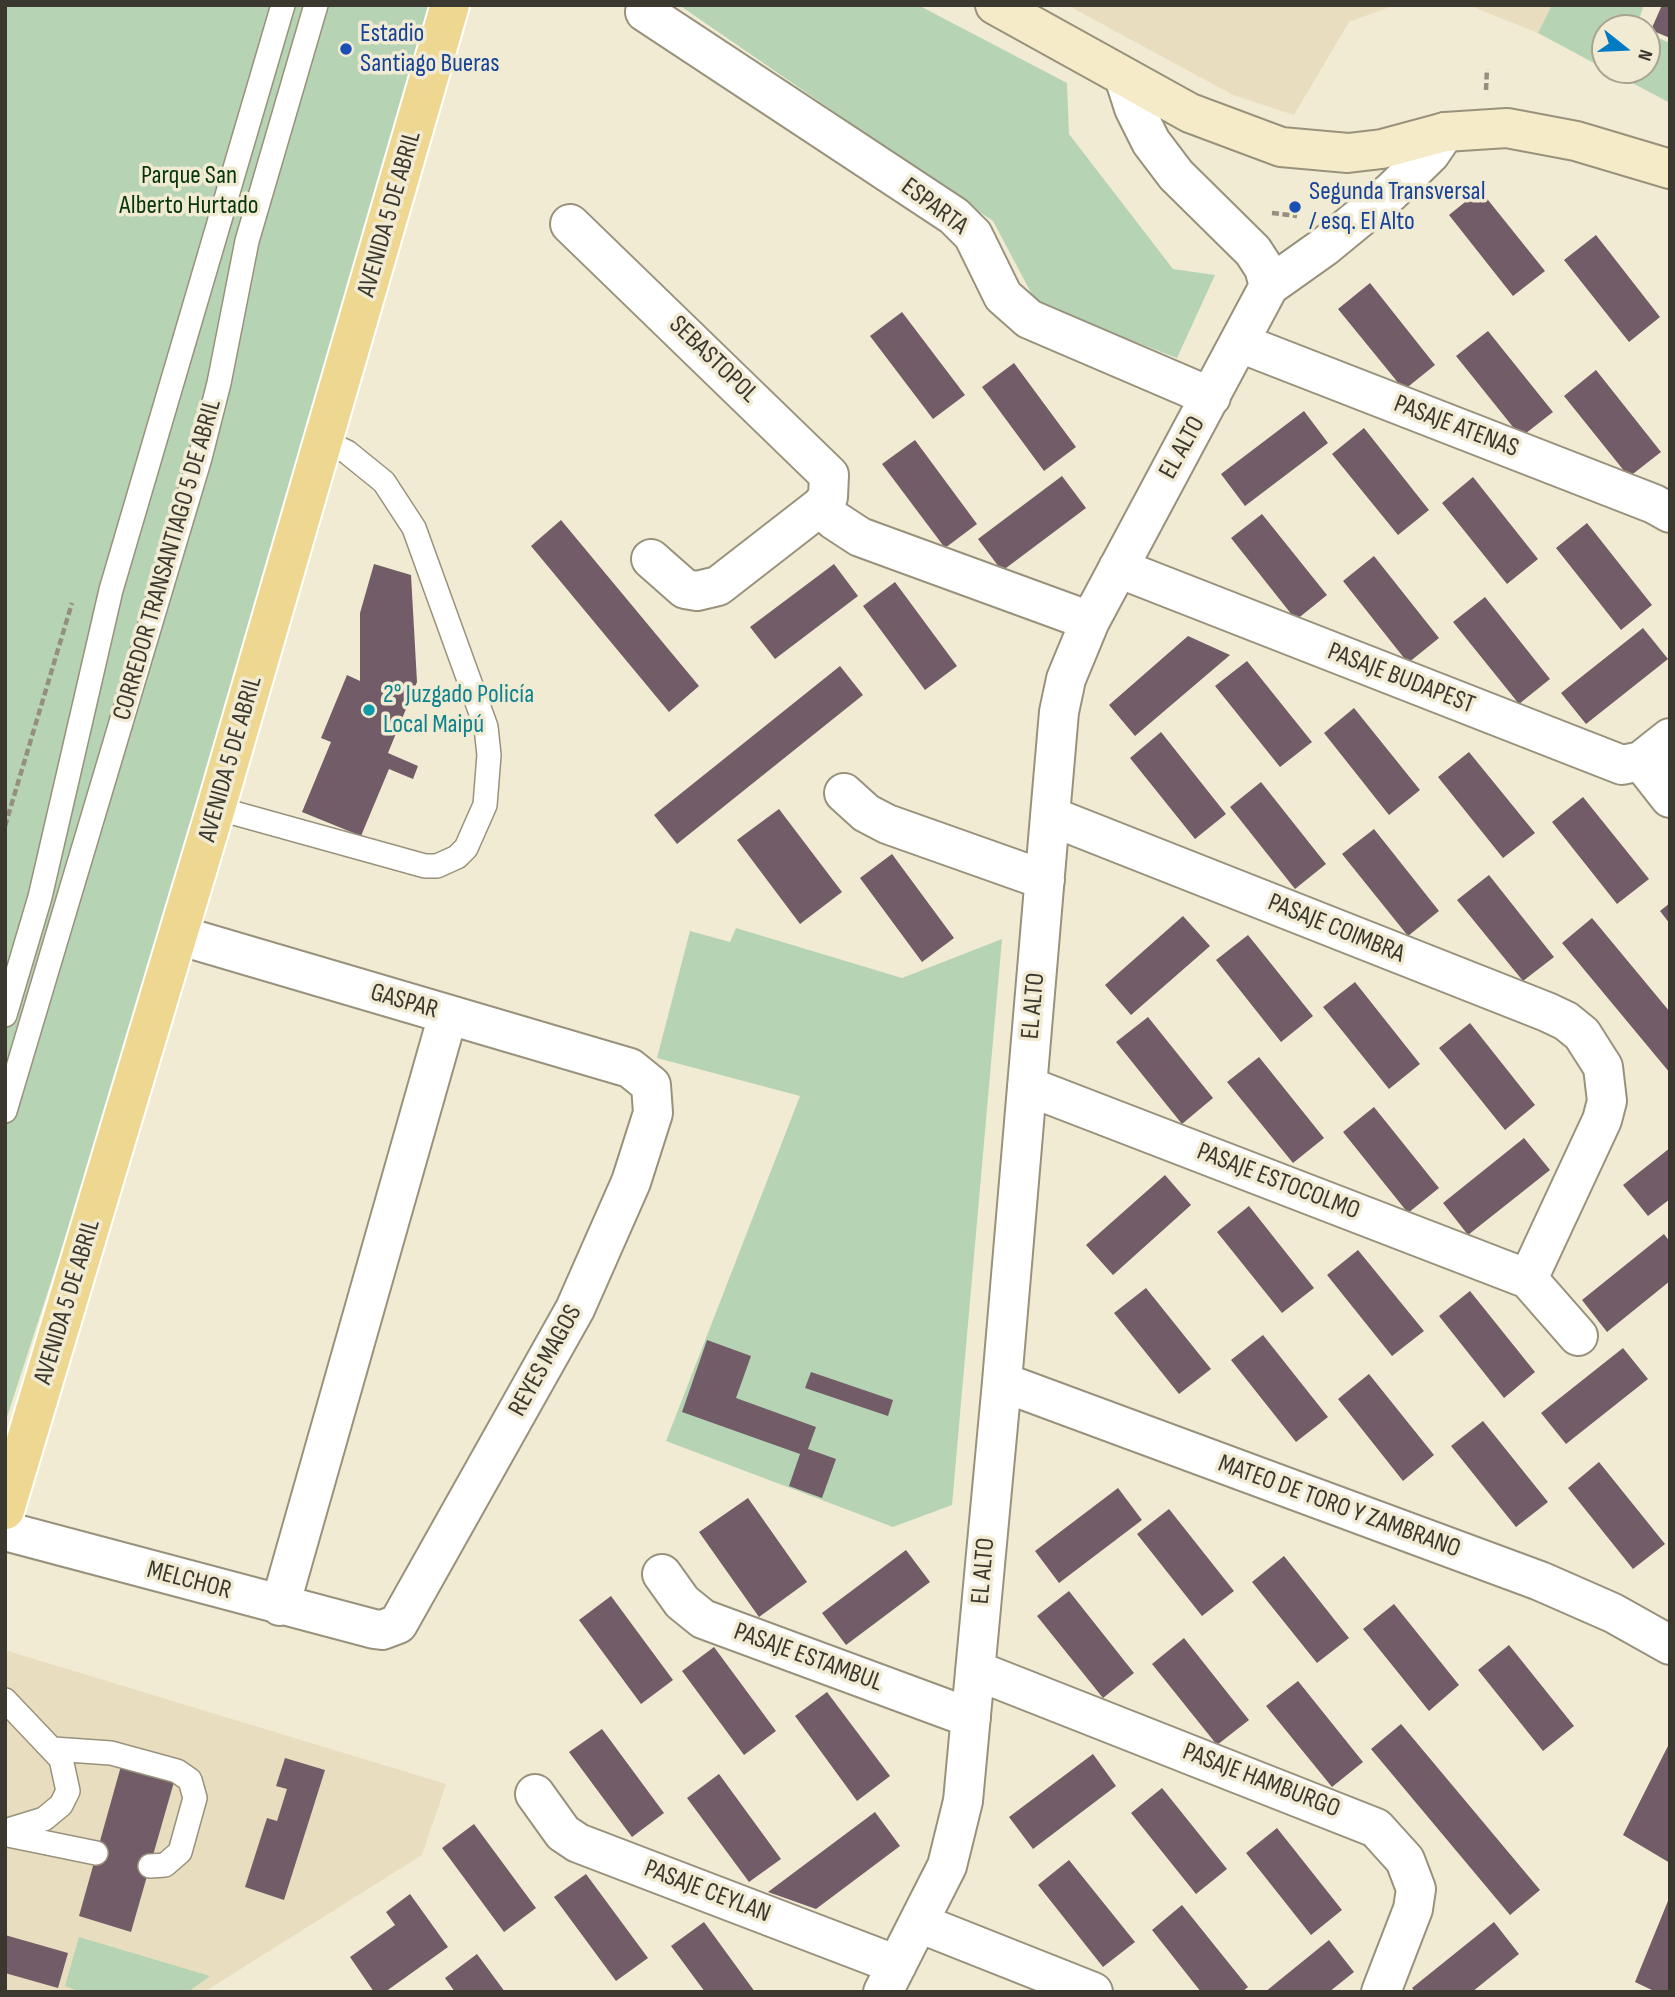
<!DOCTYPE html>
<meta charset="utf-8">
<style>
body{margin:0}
#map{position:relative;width:1675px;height:1997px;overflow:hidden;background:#f2ebd3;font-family:"Sofia Sans Condensed",sans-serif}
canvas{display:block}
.frame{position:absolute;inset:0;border:7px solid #3b382f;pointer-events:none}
.north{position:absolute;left:1591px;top:14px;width:70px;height:70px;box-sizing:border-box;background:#f2ebd3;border:2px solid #a9a391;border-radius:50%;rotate:108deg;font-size:19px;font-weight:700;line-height:28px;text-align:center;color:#3b382f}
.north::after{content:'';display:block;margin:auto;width:24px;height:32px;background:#007ac3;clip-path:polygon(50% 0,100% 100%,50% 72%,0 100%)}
</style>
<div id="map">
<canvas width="1675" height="1997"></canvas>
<div class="frame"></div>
<div class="north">N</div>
</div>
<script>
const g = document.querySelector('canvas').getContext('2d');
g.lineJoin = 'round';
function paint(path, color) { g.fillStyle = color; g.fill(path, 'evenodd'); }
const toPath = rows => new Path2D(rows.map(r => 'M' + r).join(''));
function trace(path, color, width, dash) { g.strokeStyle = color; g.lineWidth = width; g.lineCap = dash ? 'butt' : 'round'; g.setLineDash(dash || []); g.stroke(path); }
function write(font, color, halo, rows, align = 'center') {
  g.font = font + ' "Sofia Sans Condensed",sans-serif'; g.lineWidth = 7; g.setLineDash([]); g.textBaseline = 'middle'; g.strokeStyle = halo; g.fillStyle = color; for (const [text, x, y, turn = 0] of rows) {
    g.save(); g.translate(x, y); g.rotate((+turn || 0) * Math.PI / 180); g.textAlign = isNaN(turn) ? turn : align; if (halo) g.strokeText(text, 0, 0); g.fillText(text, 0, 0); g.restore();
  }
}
paint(toPath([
 [1067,5,1395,5,1349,22,1294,115,1233,95],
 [1468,5,1552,5,1538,33],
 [8,1651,446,1784,422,1855,204,1992,5,1992,5,1659]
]), '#e8debf');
paint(toPath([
 [5,5,433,5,162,942,5,1423],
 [679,5,918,5,1067,83,1069,134,1173,269,1215,275,1177,358,1037,304,993,221],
 [1552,5,1644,5,1636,28,1605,28,1605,69,1538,33],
 [1647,33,1670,43,1670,103,1608,70,1647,70],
 [736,928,902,978,1002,939,952,1505,893,1527,666,1441,800,1096,657,1058,690,931,730,942],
 [79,1937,210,1976,188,1992,81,1992,65,1986]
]), '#b6d4b4');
paint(toPath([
 [1662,5,1670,5,1670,38,1651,30],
 [1480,190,1545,271,1513,296,1449,215],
 [1596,235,1660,317,1629,342,1564,260],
 [1370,283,1435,365,1404,390,1338,309],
 [902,312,965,395,933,419,870,336],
 [1488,331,1553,412,1521,437,1456,356],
 [1014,363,1076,447,1044,471,982,387],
 [1596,370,1661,452,1629,477,1564,396],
 [1304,411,1328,443,1245,506,1221,474],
 [1364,428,1429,510,1398,535,1332,454],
 [915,440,977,524,945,548,882,464],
 [1062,476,1086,508,1002,571,978,539],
 [1473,477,1538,559,1507,584,1442,503],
 [1262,514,1327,595,1296,620,1231,538],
 [561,520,699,686,669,712,531,546],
 [1587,523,1652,605,1621,630,1556,548],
 [1374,556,1439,638,1408,663,1343,581],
 [374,564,411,575,417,682,388,753,418,766,413,779,389,769,361,836,302,812,331,742,321,738,347,675,360,681,360,613],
 [834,564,858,596,775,659,750,627],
 [895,582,957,666,925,690,863,606],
 [1485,597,1550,679,1519,704,1453,622],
 [1643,628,1668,659,1586,724,1561,693],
 [1188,636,1230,655,1135,736,1109,705],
 [1247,661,1312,742,1280,767,1215,686],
 [840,666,863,695,677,844,654,815],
 [1354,708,1420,790,1389,815,1324,733],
 [1161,732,1226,814,1195,839,1130,758],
 [1469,752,1535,833,1503,858,1438,777],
 [1261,782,1326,864,1295,889,1230,807],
 [1583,797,1649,879,1617,904,1552,822],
 [779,809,842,892,800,924,737,840],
 [1374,829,1439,911,1408,936,1342,854],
 [892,854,954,938,922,962,860,878],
 [1489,875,1554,957,1523,981,1457,900],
 [1670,903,1670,924,1660,911],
 [1183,916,1210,946,1131,1015,1105,985],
 [1592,918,1670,1012,1670,1073,1562,943],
 [1248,935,1313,1016,1281,1042,1216,960],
 [1355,982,1420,1064,1389,1089,1323,1007],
 [1148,1017,1213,1098,1182,1124,1116,1042],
 [1470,1023,1535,1105,1505,1130,1439,1048],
 [1259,1057,1324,1138,1293,1163,1227,1082],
 [1374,1107,1439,1188,1408,1213,1343,1132],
 [1524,1138,1550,1170,1468,1235,1443,1203],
 [1670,1148,1670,1199,1648,1216,1623,1185],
 [1165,1175,1191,1205,1113,1275,1086,1245],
 [1249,1206,1314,1288,1282,1313,1217,1232],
 [1664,1234,1670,1242,1670,1281,1607,1332,1582,1300],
 [1358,1250,1424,1331,1392,1356,1327,1275],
 [1146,1288,1211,1369,1179,1394,1114,1313],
 [1470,1291,1535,1372,1504,1398,1439,1316],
 [1263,1335,1328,1417,1296,1442,1231,1360],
 [707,1340,751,1356,736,1398,816,1427,808,1449,836,1459,822,1498,789,1486,800,1454,682,1412],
 [1623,1348,1648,1379,1566,1444,1541,1413],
 [811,1372,893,1400,888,1416,805,1388],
 [1369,1374,1434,1455,1403,1481,1338,1399],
 [1483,1421,1548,1502,1516,1527,1451,1446],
 [1599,1462,1665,1544,1633,1569,1568,1488],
 [1118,1488,1142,1520,1059,1583,1035,1551],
 [748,1498,807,1582,759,1617,699,1532],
 [1169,1509,1234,1591,1202,1616,1137,1534],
 [906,1550,930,1582,846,1645,822,1613],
 [1284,1556,1349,1638,1317,1663,1252,1582],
 [1069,1591,1134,1673,1103,1698,1037,1616],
 [611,1596,673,1680,641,1704,579,1620],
 [1394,1604,1459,1685,1429,1711,1363,1629],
 [1184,1638,1249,1720,1217,1745,1152,1664],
 [1509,1645,1574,1726,1543,1751,1478,1670],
 [714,1647,776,1731,744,1755,682,1671],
 [1298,1681,1363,1762,1332,1787,1266,1706],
 [827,1692,890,1776,857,1801,795,1716],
 [1401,1724,1540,1890,1510,1915,1371,1749],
 [602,1729,664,1813,632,1837,569,1752],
 [1670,1742,1670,1863,1623,1835],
 [1093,1754,1116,1786,1033,1849,1009,1817],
 [285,1758,325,1770,284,1900,245,1887,267,1818,277,1821,287,1789,276,1786],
 [121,1766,174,1782,131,1932,79,1916],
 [719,1774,781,1859,749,1882,687,1798],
 [1162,1788,1227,1869,1196,1894,1131,1813],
 [875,1812,900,1846,816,1909,768,1892],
 [474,1824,536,1908,504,1932,442,1848],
 [1277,1828,1342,1910,1311,1935,1246,1853],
 [1069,1860,1135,1942,1103,1967,1038,1885],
 [586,1874,648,1958,616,1981,554,1897],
 [410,1894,448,1947,385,1992,374,1992,350,1957,395,1925,386,1912],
 [1670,1896,1670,1992,1656,1992,1635,1982],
 [1182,1905,1248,1987,1242,1992,1201,1992,1152,1930],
 [704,1922,755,1992,705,1992,671,1946],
 [1494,1922,1519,1954,1472,1992,1415,1992,1412,1988],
 [5,1935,68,1953,58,1988,5,1973],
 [1329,1940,1354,1972,1329,1992,1265,1992],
 [477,1954,505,1992,455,1992,445,1978]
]), '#715c67');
const service = toPath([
 [216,808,425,866,437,866,457,857,466,848,485,805,489,755,486,727,414,528,384,482,347,452,324,441],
 [5,1015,40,897,111,590,283,5],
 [5,1111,200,458,219,383,247,241,316,5],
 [5,1700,61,1759,68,1791,61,1805,44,1819,5,1831],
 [53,1749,111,1753,177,1771,190,1780,195,1798,180,1852,165,1865,150,1866],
 [8,1835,96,1853]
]);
const minor = toPath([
 [645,12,954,216,973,235,1003,296,1029,319,1211,397],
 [1124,77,1134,108,1151,142,1176,175,1253,251,1264,268,1269,286],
 [570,224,829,475,828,497,821,506,718,586,697,591,685,589,651,559],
 [1240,343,1654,504,1670,513],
 [821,506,834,520,860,537,1090,621],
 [1118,568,1622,765,1641,761,1670,738],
 [1641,761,1670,798],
 [844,793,866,813,887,824,1045,880],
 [1050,816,1547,1012,1566,1021,1582,1034,1603,1067,1607,1101,1602,1120,1528,1279],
 [1027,1086,1528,1279,1578,1336],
 [1002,1382,1540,1581,1613,1613,1670,1645],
 [5,1531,374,1629,382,1630,398,1624,575,1309,631,1182,653,1113,651,1085,630,1068,178,935],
 [662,1574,682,1602,703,1619,971,1718],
 [280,1606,448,1015],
 [975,1670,1376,1828,1405,1860,1416,1889,1413,1909,1381,1992],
 [535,1794,563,1833,578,1843,897,1965],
 [919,1923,1093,1992],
 [883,1992,947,1866,963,1801,1002,1382,1050,816,1059,712,1066,679,1090,621,1269,286,1324,247,1391,192,1430,154,1445,132]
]);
const secondary = toPath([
 [995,5,1190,113,1281,147,1348,153,1382,149,1445,132,1507,128,1576,141,1670,169]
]);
const primary = toPath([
 [5,1510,216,808,450,5]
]);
trace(service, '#98927c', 26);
trace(minor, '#98927c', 42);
trace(secondary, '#98927c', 42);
trace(primary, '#fff', 42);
trace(toPath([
 [1486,90,1487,69],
 [1272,213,1297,216],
 [5,826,72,603]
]), '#948f7f', 4.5, [7, 3.5]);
trace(service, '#fff', 23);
trace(minor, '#fff', 38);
trace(secondary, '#f6ebc8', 38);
trace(primary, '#eed790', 38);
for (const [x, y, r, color] of [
 [346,49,7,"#1a4fb4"],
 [1295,207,7,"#1a4fb4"],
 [369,710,7,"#0f9aa8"]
]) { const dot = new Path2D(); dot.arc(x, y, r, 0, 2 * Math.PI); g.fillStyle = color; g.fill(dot); trace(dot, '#f2ebd3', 2.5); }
write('26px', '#164399', '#f2ebd3', [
 ["Estadio",360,34],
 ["Santiago Bueras",360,64],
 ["Segunda Transversal",1309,192],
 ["/ esq. El Alto",1309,222]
], 'left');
write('26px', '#063708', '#f2ebd3', [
 ["Parque San",189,176],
 ["Alberto Hurtado",189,206]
]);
write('26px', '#3b382f', '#f2ebd3', [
 ["ESPARTA",934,207,37],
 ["AVENIDA 5 DE ABRIL",390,214,-74],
 ["SEBASTOPOL",713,360,44],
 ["PASAJE ATENAS",1456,427,21],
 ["EL ALTO",1183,448,-61],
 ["CORREDOR TRANSANTIAGO 5 DE ABRIL",168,560,-74],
 ["PASAJE BUDAPEST",1401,679,21],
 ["AVENIDA 5 DE ABRIL",231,759,-74],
 ["PASAJE COIMBRA",1336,929,22],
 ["GASPAR",404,1002,16],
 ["EL ALTO",1034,1006,-85],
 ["PASAJE ESTOCOLMO",1278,1182,21],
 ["AVENIDA 5 DE ABRIL",68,1302,-73],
 ["REYES MAGOS",546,1361,-61],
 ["MATEO DE TORO Y ZAMBRANO",1339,1507,20],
 ["EL ALTO",984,1571,-85],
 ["MELCHOR",189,1581,15],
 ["PASAJE ESTAMBUL",808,1658,20],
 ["PASAJE HAMBURGO",1261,1781,21],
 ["PASAJE CEYLAN",707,1892,21]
]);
write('26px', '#0d838f', '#f2ebd3', [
 ["2° Juzgado Policía",383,695],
 ["Local Maipú",383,725]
], 'left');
</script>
